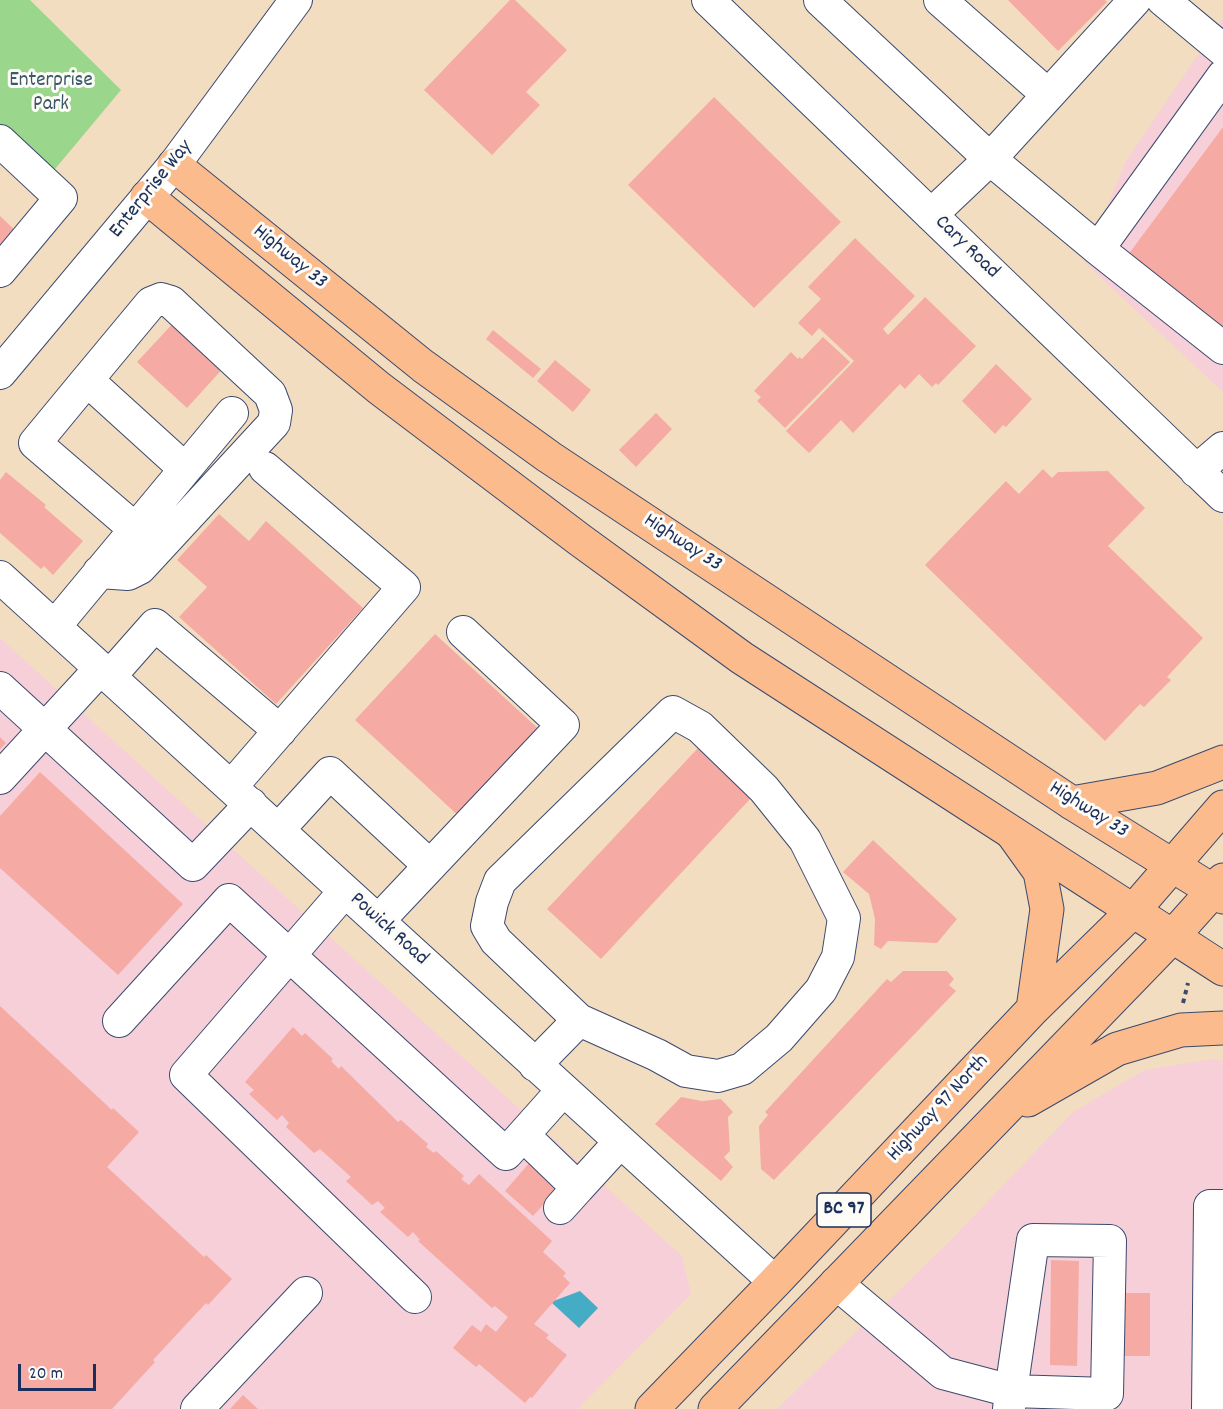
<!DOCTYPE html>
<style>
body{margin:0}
#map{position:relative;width:1223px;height:1409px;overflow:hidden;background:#f3ddc0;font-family:Dekko,sans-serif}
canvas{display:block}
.scale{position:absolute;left:18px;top:1364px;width:78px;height:27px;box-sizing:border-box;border:3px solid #1b2f5e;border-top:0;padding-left:8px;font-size:18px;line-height:21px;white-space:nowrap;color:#1b2f5e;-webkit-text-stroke:4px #fdfcf7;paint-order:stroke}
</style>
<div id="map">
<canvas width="1223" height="1409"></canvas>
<div class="scale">20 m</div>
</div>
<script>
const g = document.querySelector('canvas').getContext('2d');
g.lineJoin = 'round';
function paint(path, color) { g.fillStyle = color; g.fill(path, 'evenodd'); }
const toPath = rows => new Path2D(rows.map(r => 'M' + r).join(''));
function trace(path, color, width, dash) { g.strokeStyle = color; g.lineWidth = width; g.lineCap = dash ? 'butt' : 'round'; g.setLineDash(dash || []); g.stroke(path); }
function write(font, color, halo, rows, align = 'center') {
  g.font = font + ' Dekko,sans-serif'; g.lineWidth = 6; g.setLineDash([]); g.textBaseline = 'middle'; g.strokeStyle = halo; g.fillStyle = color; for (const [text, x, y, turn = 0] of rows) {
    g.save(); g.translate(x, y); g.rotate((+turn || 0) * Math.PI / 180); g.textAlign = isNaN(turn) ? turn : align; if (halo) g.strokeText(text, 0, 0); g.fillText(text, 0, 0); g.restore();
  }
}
paint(toPath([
 [1223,18,1223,392,1084,262,1126,161],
 [0,638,682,1256,691,1294,578,1409,0,1409],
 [1214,1059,1223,1061,1223,1409,777,1409,951,1240,1073,1112,1145,1070]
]), '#f6cfd8');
paint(toPath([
 [0,0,30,0,121,90,45,181,0,136]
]), '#9ad68b');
paint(toPath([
 [580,1291,598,1308,579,1328,551,1302]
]), '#45acc5');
paint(toPath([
 [510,0,515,0,567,50,526,92,540,105,492,155,424,90],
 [1008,0,1105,0,1107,2,1058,51],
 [714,97,841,222,754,308,628,185],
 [1223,127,1223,331,1125,259],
 [0,216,17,232,0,250],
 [855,238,915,296,883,329,888,335,925,297,976,346,938,385,936,383,932,387,919,374,905,389,900,384,853,433,841,420,809,453,786,431,854,361,819,328,812,336,798,323,821,299,808,287],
 [177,319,227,364,187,408,137,362],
 [493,330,541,369,533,378,486,339],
 [823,337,850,362,785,428,757,401,761,397,754,391,791,352,798,359,799,357,802,359],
 [555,360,591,390,573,412,537,381],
 [996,364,1032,399,1006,427,1003,425,995,434,962,401],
 [656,413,672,429,636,467,619,450],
 [1043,469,1052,478,1058,472,1108,471,1145,508,1108,546,1203,638,1167,677,1171,680,1144,707,1140,704,1105,741,925,565,1006,481,1019,494],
 [6,472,46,505,44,507,83,541,53,575,44,566,41,569,0,533,0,480],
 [219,514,249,541,266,521,363,608,276,704,179,617,207,587,177,560],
 [435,634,543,733,463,820,355,720],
 [0,737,6,743,0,749],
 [698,748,751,798,601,959,547,909],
 [40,772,183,904,118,975,0,868,0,816],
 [873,840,957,919,937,943,888,941,881,949,874,945,875,919,869,894,843,872],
 [903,971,947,971,954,979,949,985,956,991,774,1180,761,1169,759,1126,768,1115,765,1112,887,979,891,982],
 [0,1006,112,1110,113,1108,139,1132,107,1167,204,1257,206,1255,232,1279,208,1305,206,1303,153,1360,155,1362,112,1409,0,1409],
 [293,1027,302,1036,305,1033,333,1059,331,1061,339,1069,341,1066,398,1122,401,1120,428,1144,426,1147,434,1153,436,1151,464,1176,461,1179,469,1185,479,1174,552,1241,543,1252,566,1273,563,1276,570,1283,534,1324,549,1335,546,1338,567,1355,532,1398,530,1397,525,1403,479,1364,476,1367,453,1348,472,1325,481,1332,486,1324,496,1332,508,1317,495,1306,492,1308,418,1241,420,1240,413,1232,408,1237,380,1212,385,1208,378,1201,372,1205,346,1181,351,1177,320,1149,314,1153,286,1127,289,1123,282,1115,277,1120,249,1094,254,1090,245,1082],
 [681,1097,702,1101,721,1099,733,1112,728,1117,730,1151,724,1157,733,1167,721,1181,655,1124],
 [531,1161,560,1186,533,1216,505,1191],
 [1051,1260,1079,1261,1077,1366,1050,1365],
 [1119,1293,1150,1293,1150,1356,1119,1356],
 [243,1395,258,1409,230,1409]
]), '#f6aaa4');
const minor = toPath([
 [708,0,1223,496],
 [820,0,990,159,931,215],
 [940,0,1047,94],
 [1135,0,990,159,1098,249,1223,348],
 [1163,0,1223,50],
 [0,141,61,198,0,271],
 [1098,249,1223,76],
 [0,373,174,165,296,0],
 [87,380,151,303,161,299,171,302,270,394,276,410,274,423,140,568,128,574,99,572],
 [1196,471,1223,448],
 [135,529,35,443,87,380,185,469],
 [0,577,775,1282],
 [55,626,232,413],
 [110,676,155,625,280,731],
 [0,688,193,865,251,804],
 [0,778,101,668],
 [231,787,404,587,265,468],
 [278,830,330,773,430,866],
 [345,891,186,1075,415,1297],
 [378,921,563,725,463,632],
 [119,1021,229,900,506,1154,563,1090],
 [535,1065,579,1020,496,941,487,926,492,902,500,881,673,712,700,727,764,789,805,840,844,918,838,957,821,990,779,1038,742,1069,718,1076,686,1071,657,1055,579,1020],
 [523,1135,578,1188,620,1142],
 [560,1208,578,1188],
 [836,1283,943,1373,1011,1391,1107,1394,1110,1241,1033,1240,1011,1391,1009,1409],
 [197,1409,306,1293],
 [1208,1409,1210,1206,1223,1206]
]);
const major = toPath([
 [174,165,423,366,549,457,1072,803,1223,897],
 [147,197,379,388,580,540,742,658,1223,969]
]);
const highway = toPath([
 [1072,803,1157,788,1223,762],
 [1012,833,1040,872,1047,909,1033,1009],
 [1028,1100,1117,1049,1181,1030,1223,1028],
 [652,1409,775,1282,1033,1009,1133,911,1223,807],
 [715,1409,1172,937,1223,880]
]);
trace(minor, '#3b496d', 34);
trace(major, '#3b496d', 35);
trace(highway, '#3b496d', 35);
trace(toPath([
 [1183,1003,1188,983]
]), '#3b496d', 4, [4.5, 4.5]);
trace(minor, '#fff', 32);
trace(major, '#fbbb8c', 33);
trace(highway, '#fbbb8c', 33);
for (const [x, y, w] of [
 [844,1210,54]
]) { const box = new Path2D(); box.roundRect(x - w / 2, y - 17, w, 34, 4.5); g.fillStyle = '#fdfcf7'; g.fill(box); trace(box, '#1b2f5e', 1.5); }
write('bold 20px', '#1b2f5e', null, [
 ["BC 97",844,1210]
]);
write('21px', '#3b5969', '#fdfcf7', [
 ["Enterprise",51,82],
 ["Park",51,106]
]);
write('21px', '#1b2f5e', '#fdfcf7', [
 ["Enterprise Way",152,190,-51],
 ["Cary Road",966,248,44],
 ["Highway 33",289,258,39],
 ["Highway 33",682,544,33],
 ["Highway 33",1088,811,32],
 ["Powick Road",388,930,42],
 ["Highway 97 North",939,1109,-47]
]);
</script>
